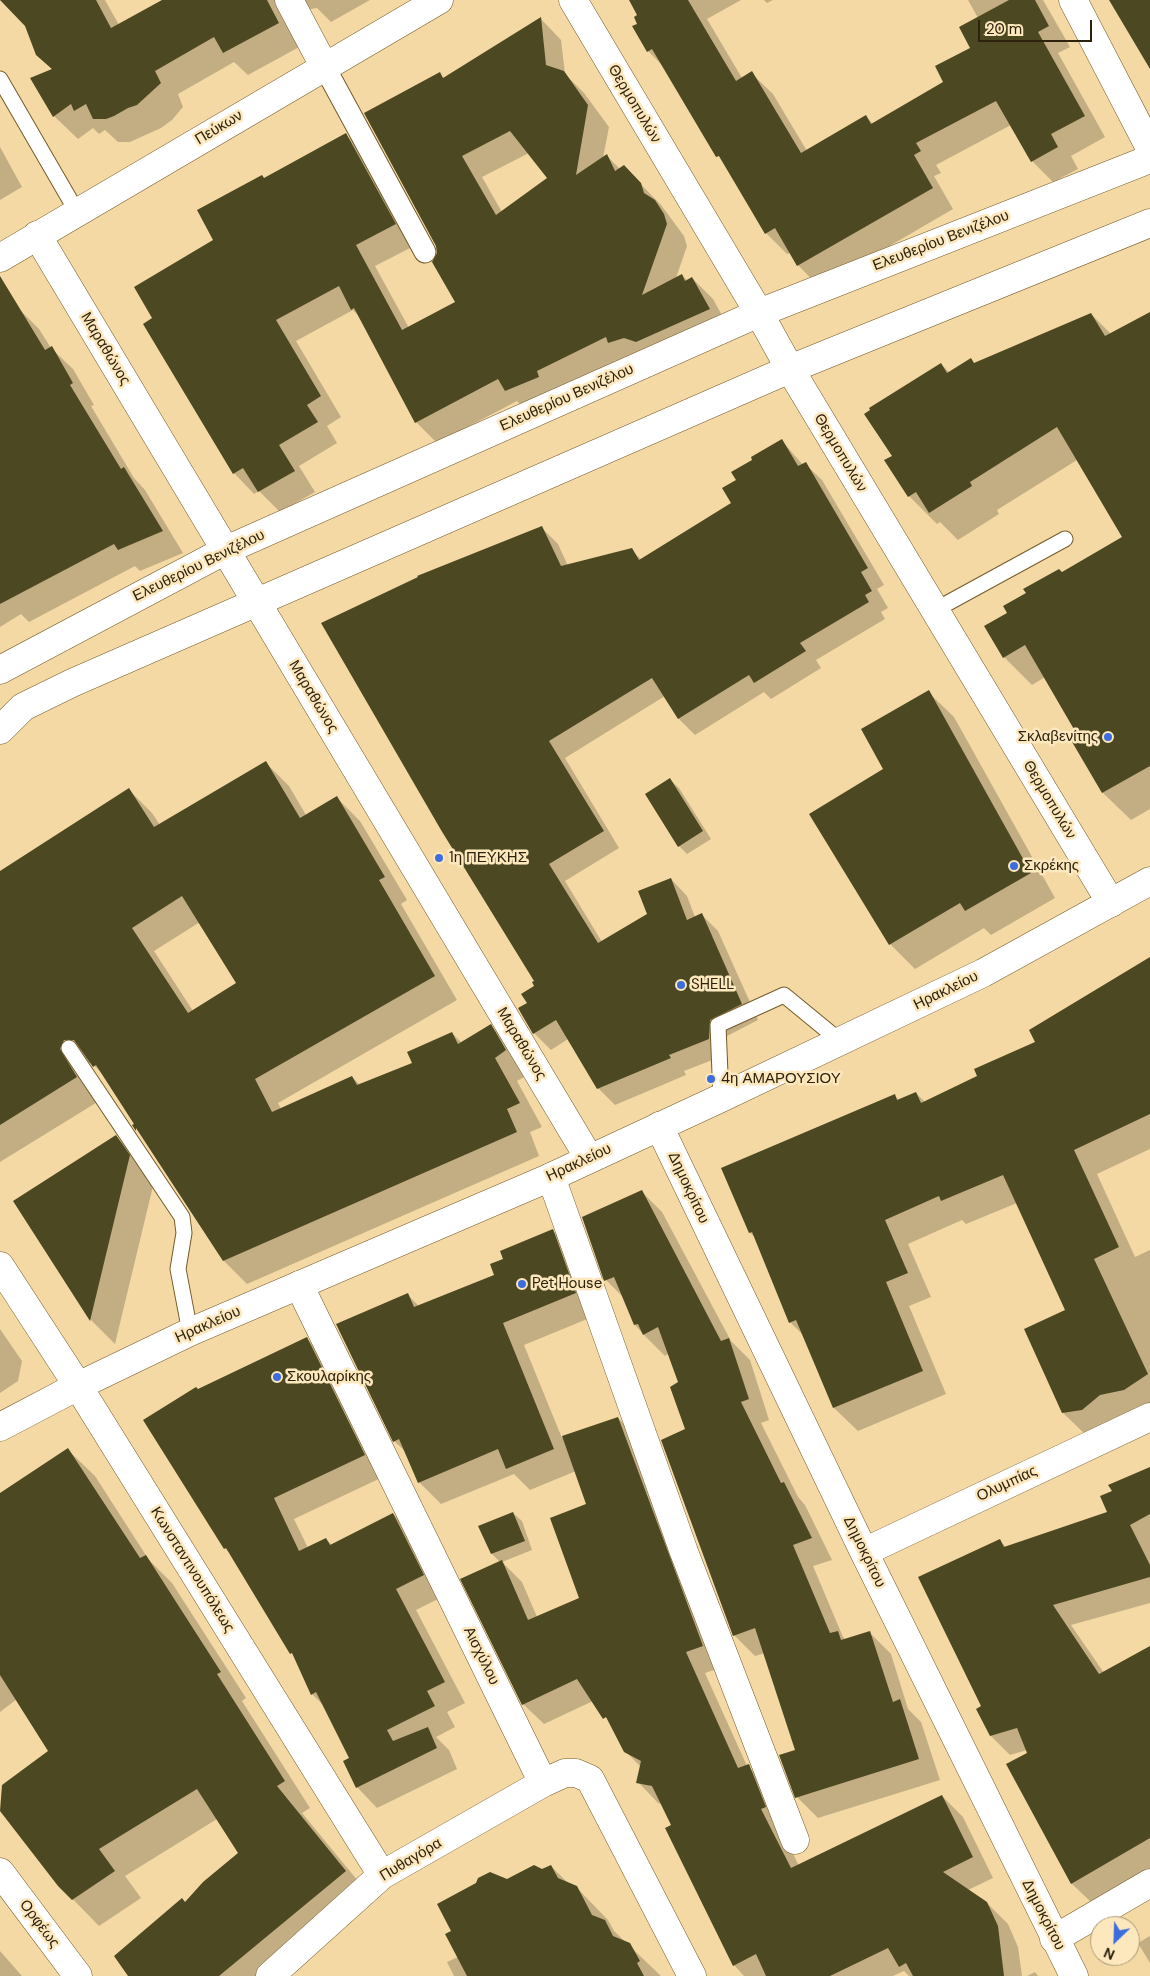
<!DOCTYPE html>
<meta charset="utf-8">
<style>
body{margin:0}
#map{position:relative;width:1150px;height:1976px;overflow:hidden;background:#f4d9a4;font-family:"DM Sans",sans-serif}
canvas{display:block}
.north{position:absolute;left:1090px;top:1916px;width:50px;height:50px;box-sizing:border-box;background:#fde7bd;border:1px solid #aa9877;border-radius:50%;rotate:204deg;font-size:14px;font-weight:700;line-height:20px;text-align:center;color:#2d220e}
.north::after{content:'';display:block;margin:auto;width:18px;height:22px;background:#3b6ddd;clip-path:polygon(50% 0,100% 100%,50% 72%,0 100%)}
.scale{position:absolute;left:978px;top:20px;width:114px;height:22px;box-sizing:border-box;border:2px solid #2d220e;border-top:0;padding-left:6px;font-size:15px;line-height:18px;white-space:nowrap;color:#2d220e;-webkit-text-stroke:4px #fde7bd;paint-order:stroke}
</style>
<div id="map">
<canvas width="1150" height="1976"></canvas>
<div class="north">N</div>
<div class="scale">20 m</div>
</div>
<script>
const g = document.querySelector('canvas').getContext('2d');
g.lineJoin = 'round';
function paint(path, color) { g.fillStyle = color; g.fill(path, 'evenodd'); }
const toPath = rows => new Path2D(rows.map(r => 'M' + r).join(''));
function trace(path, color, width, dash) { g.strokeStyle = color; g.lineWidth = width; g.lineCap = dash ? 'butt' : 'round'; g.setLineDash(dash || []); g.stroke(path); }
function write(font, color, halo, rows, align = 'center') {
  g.font = font + ' "DM Sans",sans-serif'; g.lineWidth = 5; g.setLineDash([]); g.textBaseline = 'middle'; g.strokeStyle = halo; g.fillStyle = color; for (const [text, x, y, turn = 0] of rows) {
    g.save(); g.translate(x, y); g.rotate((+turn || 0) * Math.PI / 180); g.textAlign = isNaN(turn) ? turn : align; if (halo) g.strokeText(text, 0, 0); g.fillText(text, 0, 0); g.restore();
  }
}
paint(toPath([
 [1,0,105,0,119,25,165,0,370,0,331,22,317,8,305,10,301,46,248,75,234,62,178,94,183,107,172,120,161,128,130,142,118,142,105,130,99,134,93,128,78,139,54,116,53,70,37,55,26,25],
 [630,0,741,0,707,19,742,78,751,73,773,94,807,151,866,116,873,124,945,82,971,49,978,18,968,0,1043,0,1070,47,1058,53,1105,137,1071,156,1078,169,1053,182,1032,161,1011,125,936,165,941,173,934,176,953,209,819,287,798,265,791,253,787,254,766,233,664,67,648,51,639,24,639,15],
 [764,0,773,0,767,3],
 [541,19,561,40,565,74,584,93,609,127,603,158,607,156,620,169,624,167,661,205,684,236,687,246,676,278,682,275,688,281,692,278,713,299,730,330,526,411,517,401,437,443,416,422,359,316,353,310,296,341,341,417,327,426,337,443,299,466,315,492,280,512,259,491,254,494,234,473,154,319,265,179,346,135,367,156,416,245,375,266,409,328,456,302,439,253,439,74,445,79],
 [529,153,548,178,502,212,482,177],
 [0,147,22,187,0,200],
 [18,308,39,329,51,348,73,369,94,405,91,406,134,478,145,490,183,553,140,571,135,566,29,622,21,614,0,627,0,319],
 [1091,314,1111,334,1150,314,1150,809,1131,820,1103,793,1070,736,1077,732,1045,677,1032,685,1004,657,1009,614,1062,574,1123,538,1077,460,997,510,999,514,958,540,940,522,937,524,909,496,886,461,893,456,941,364,950,373,971,360,975,364],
 [782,441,803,465,805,464,822,480,884,585,877,589,888,608,881,612,885,619,816,660,821,668,771,699,764,692,695,735,679,719,665,696,565,758,619,848,565,881,602,942,648,915,671,879,687,896,695,917,702,915,718,931,758,1020,727,1036,725,1055,684,1071,686,1075,615,1105,598,1088,568,1039,551,1050,534,1033,528,1003,536,986,541,527,558,544,568,566,631,550,642,560,732,503,738,480],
 [928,692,954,717,1055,898,991,935,984,928,915,969,890,944,885,769],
 [265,762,289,786,306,815,336,797,360,821,407,900,401,904,457,1000,278,1103,281,1109,352,1077,360,1085,414,1064,452,1033,462,1043,491,1026,514,1049,529,1074,517,1081,542,1127,530,1132,539,1156,247,1284,223,1260,144,1138,134,1125,136,1124,106,1078,91,1062,84,1067,99,1101,0,1162,0,872,129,790,152,813,160,825],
 [200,922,238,984,193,1011,154,951],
 [670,780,679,788,711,839,687,854,679,846],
 [1150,958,1150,1149,1097,1174,1135,1257,1150,1250,1150,1412,1087,1436,1063,1413,1067,1311,1017,1203,966,1224,962,1220,908,1244,931,1297,909,1306,946,1394,858,1431,834,1408,803,1335,790,1322,755,1237,750,1233,723,1168,894,1095,899,1100,916,1093,925,1102,979,1077,1037,1042],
 [116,1137,141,1162,154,1182,115,1344,91,1320,14,1202],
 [641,1191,662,1212,731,1341,750,1360,769,1420,761,1423,798,1497,805,1505,832,1560,813,1566,843,1637,846,1640,869,1632,891,1654,908,1709,921,1722,940,1780,818,1818,797,1797,796,1751,765,1653,755,1656,734,1635,686,1429,679,1382,669,1353,665,1356,644,1335,635,1325,625,1299,606,1280],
 [552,1230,574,1252,597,1315,524,1345,562,1438,618,1418,639,1439,723,1667,705,1673,747,1766,769,1786,781,1829,799,1866,942,1796,963,1817,993,1878,968,1890,987,1903,1008,1924,1018,1947,1022,1976,909,1976,904,1971,893,1976,744,1976,734,1965,662,1804,658,1803,638,1782,641,1767,625,1751,613,1726,593,1701,544,1724,523,1704,500,1562,492,1554,480,1526,513,1513,522,1521,532,1550,502,1562,522,1582,537,1617,580,1599,588,1505,576,1471,530,1490,514,1474,441,1504,419,1482,407,1453,394,1441,408,1295,419,1306,496,1275,505,1259],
 [0,1329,22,1361,18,1381,0,1393],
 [307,1339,328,1360,385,1476,294,1519,308,1548,326,1539,332,1545,393,1514,414,1535,444,1596,416,1610,465,1703,447,1712,455,1727,436,1737,449,1750,457,1769,377,1808,357,1787,351,1759,324,1706,312,1694,295,1658,231,1554,225,1548,198,1391],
 [68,1450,95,1476,149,1560,172,1583,246,1698,242,1701,310,1808,302,1813,372,1898,278,1976,130,1976,185,1903,240,1854,217,1819,125,1876,141,1898,99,1926,59,1885,50,1751,17,1699,0,1712,0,1494],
 [1150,1468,1150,1603,1071,1625,1104,1673,1150,1652,1150,1868,1092,1903,1072,1884,1008,1764,1028,1754,1027,1750,1010,1755,991,1736,983,1707,1000,1541,1006,1547,1108,1513,1113,1492],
 [551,1866,569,1884,576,1887,608,1920,614,1931,661,1976,454,1976,447,1962,458,1957,452,1931,507,1881],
 [1150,1936,1150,1963,1138,1943],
 [0,1951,22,1976,0,1976],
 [1035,1972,1038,1976,1027,1976]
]), '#0003');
paint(toPath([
 [0,0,96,0,111,28,162,0,267,0,279,23,223,53,214,37,155,71,161,83,137,105,128,108,114,116,106,119,93,119,86,104,74,111,71,104,53,117,30,78,52,69,36,55,25,26],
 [629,0,688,0,736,81,752,71,801,153,866,115,871,124,943,82,935,66,970,48,959,27,1009,0,1035,0,1049,26,1038,32,1085,116,1051,134,1058,147,1031,162,996,101,916,143,921,151,914,155,933,188,797,266,775,228,765,234,719,156,716,157,652,49,647,52,632,26,637,24,634,17,637,15],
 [1109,0,1150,0,1150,69],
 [541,17,546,65,564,71,588,105,576,175,607,154,615,171,624,165,641,183,644,193,655,200,664,214,667,224,642,295,682,274,685,281,692,277,710,309,636,342,624,338,608,343,606,337,537,371,539,377,505,391,498,379,415,423,354,308,351,310,339,286,276,320,321,396,307,405,318,422,279,445,295,471,258,492,243,468,233,474,143,324,152,318,134,287,213,240,197,210,262,175,264,178,346,133,396,224,356,245,402,330,455,302,432,262,437,253,436,246,364,113,440,72,443,78],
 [510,131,547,178,496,215,462,156],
 [0,276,45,350,52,346,73,383,70,385,121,469,124,467,163,531,118,550,114,544,0,604],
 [1150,312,1150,766,1102,793,1068,735,1075,731,1025,645,1003,658,984,626,1007,613,1003,606,1026,593,1023,589,1059,569,1062,572,1122,537,1057,427,970,482,972,486,929,513,916,492,908,497,884,460,892,456,864,414,870,410,869,408,941,363,947,373,971,358,974,363,1091,313,1105,336],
 [782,439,798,466,806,462,868,568,861,572,872,591,865,595,869,602,800,643,806,651,754,683,749,675,678,719,652,678,549,741,604,831,549,864,598,943,647,914,638,891,671,878,687,920,702,913,742,1004,710,1020,709,1039,669,1055,671,1058,597,1089,556,1020,533,1034,518,1008,527,1003,521,994,534,986,532,982,534,981,441,830,321,623,418,577,417,576,542,526,561,566,632,548,639,560,731,503,722,488,736,480,731,472,752,460,751,457],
 [929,690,1031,873,965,911,960,903,889,945,809,814,883,769,861,729],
 [266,761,300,818,337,796,385,877,379,880,435,976,255,1079,272,1112,352,1076,357,1085,412,1063,407,1052,452,1032,458,1044,491,1024,506,1050,495,1058,520,1103,507,1109,517,1132,223,1261,136,1128,136,1131,132,1125,134,1124,96,1065,93,1067,74,1040,64,1040,60,1049,77,1077,0,1125,0,871,129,788,154,827],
 [182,896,236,983,188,1013,132,928],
 [670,778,703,831,678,847,645,794],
 [1150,957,1150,1114,1074,1150,1119,1247,1094,1259,1148,1374,1124,1390,1100,1395,1082,1410,1062,1413,1024,1329,1065,1310,1003,1175,941,1201,939,1196,885,1220,908,1273,886,1282,923,1371,833,1408,796,1320,789,1323,752,1232,749,1233,721,1168,895,1094,897,1100,916,1092,921,1103,977,1076,974,1069,1035,1042,1029,1030],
 [116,1135,130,1155,90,1321,13,1201],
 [642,1190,721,1341,729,1338,749,1399,741,1402,781,1483,784,1482,812,1538,793,1545,830,1633,838,1631,841,1640,870,1631,893,1702,900,1699,919,1759,795,1798,779,1755,795,1750,755,1628,733,1636,661,1440,685,1429,670,1387,678,1382,658,1327,643,1335,638,1324,634,1325,614,1277,604,1281,582,1217],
 [553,1229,576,1293,503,1323,554,1449,506,1469,498,1449,418,1483,399,1439,393,1442,336,1324,408,1293,414,1307,494,1275,490,1264,503,1259,500,1251],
 [307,1337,365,1455,274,1498,299,1551,326,1538,330,1545,393,1513,424,1575,396,1589,445,1682,427,1691,435,1706,387,1730,393,1741,428,1727,437,1748,356,1788,343,1761,349,1758,316,1692,311,1695,292,1653,290,1654,226,1548,224,1549,143,1420,196,1387,198,1389],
 [618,1417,703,1646,686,1652,738,1768,749,1764,766,1807,761,1809,791,1868,942,1795,973,1857,943,1872,987,1902,998,1926,1004,1976,913,1976,906,1963,899,1967,888,1948,830,1976,766,1976,756,1954,733,1966,665,1828,671,1825,652,1786,636,1783,641,1761,624,1752,606,1717,603,1719,577,1679,522,1705,460,1579,502,1560,528,1620,579,1598,550,1518,586,1504,562,1436],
 [68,1448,140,1558,146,1555,221,1672,217,1674,285,1781,277,1786,346,1871,219,1976,128,1976,114,1956,182,1898,185,1902,203,1882,238,1853,197,1789,99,1849,115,1871,72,1900,58,1886,0,1811,2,1785,48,1751,0,1675,0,1493],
 [1150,1467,1150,1514,1130,1525,1150,1565,1150,1577,1053,1605,1099,1674,1150,1646,1150,1838,1071,1884,1006,1764,1027,1753,1017,1728,990,1736,976,1709,981,1706,918,1577,1000,1539,1004,1547,1107,1512,1100,1496,1112,1491,1108,1485],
 [513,1512,525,1541,491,1554,478,1526],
 [534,1865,542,1869,551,1865,558,1878,577,1886,592,1915,605,1920,613,1936,630,1943,640,1961,637,1963,644,1976,467,1976,445,1934,451,1931,437,1904,476,1883,478,1878,490,1872,507,1879]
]), '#4c4822');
const service = toPath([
 [0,79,77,212],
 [935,610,1065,539],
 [69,1048,182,1217,184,1233,178,1269,190,1332],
 [721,1098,718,1025,784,995,840,1041]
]);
const pedestrian = toPath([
 [324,66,425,252]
]);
const minor = toPath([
 [289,0,324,66],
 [573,0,759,313,790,369,1111,903],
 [1073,0,1150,148],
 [37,235,589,1158],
 [0,670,226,550,759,313,1150,159],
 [0,730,23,707,72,683,790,369,1150,223],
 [659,1126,864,1552,1074,1976],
 [551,1177,684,1552,795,1840],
 [0,1266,78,1386,382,1875],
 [299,1285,543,1783],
 [864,1552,1150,1417],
 [0,1872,78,1976],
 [1054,1939,1150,1883],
 [270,1976,382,1875,543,1783,565,1773,576,1773,590,1779,692,1976]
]);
const tertiary = toPath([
 [0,258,439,0]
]);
const secondary = toPath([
 [0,1427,78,1386,190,1332,551,1177,721,1098,983,973,1150,881]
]);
trace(service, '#745c2a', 17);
trace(pedestrian, '#745c2a', 23);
trace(minor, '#745c2a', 29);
trace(tertiary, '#745c2a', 29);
trace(secondary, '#745c2a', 29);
trace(service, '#fff', 15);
trace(pedestrian, '#fff', 21);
trace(minor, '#fff', 28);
trace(tertiary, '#fff', 28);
trace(secondary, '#fff', 28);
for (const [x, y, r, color] of [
 [1108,737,5,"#3b6ddd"],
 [439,858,5,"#3b6ddd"],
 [1014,866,5,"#3b6ddd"],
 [681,985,5,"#3b6ddd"],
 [711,1079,5,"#3b6ddd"],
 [522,1284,5,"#3b6ddd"],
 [277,1377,5,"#3b6ddd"]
]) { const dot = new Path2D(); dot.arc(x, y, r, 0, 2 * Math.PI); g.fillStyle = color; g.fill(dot); trace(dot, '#fde7bd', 2); }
write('15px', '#2d220e', '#fde7bd', [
 ["Θερμοπυλών",634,104,59],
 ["Πεύκων",219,128,-31],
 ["Ελευθερίου Βενιζέλου",941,241,-21],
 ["Μαραθώνος",105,349,59],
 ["Ελευθερίου Βενιζέλου",567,398,-24],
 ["Θερμοπυλών",840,453,59],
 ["Ελευθερίου Βενιζέλου",199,566,-26],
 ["Μαραθώνος",313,697,59],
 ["Θερμοπυλών",1049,800,59],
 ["Ηρακλείου",946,991,-26],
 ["Μαραθώνος",521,1044,59],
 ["Ηρακλείου",579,1163,-25],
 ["Δημοκρίτου",688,1188,65],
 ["Ηρακλείου",208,1325,-24],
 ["Ολυμπίας",1007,1484,-25],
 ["Δημοκρίτου",864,1552,64],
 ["Κωνσταντινουπόλεως",192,1570,58],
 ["Αισχύλου",481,1656,64],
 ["Πυθαγόρα",411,1860,-31],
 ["Δημοκρίτου",1043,1915,63],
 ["Ορφέως",39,1924,53]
]);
write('15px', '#2d220e', '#fde7bd', [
 ["Σκλαβενίτης",1098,737,"right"],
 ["1η ΠΕΥΚΗΣ",449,858],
 ["Σκρέκης",1024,866],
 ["SHELL",691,985],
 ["4η ΑΜΑΡΟΥΣΙΟΥ",721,1079],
 ["Pet House",532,1284],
 ["Σκουλαρίκης",287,1377]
], 'left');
</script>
